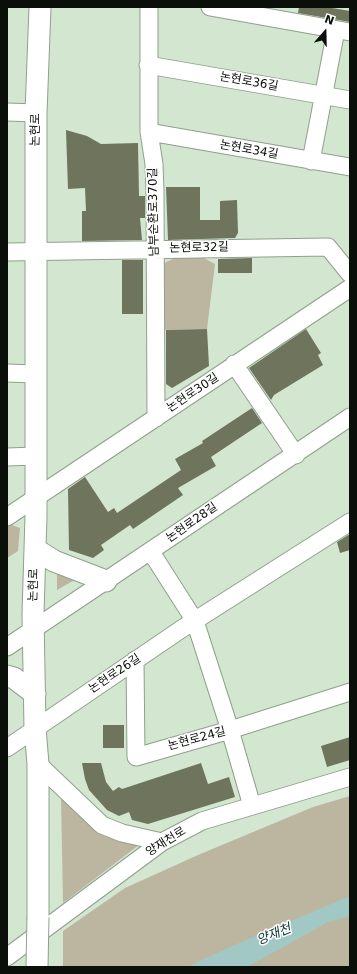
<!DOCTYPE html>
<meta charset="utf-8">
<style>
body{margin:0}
#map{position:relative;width:357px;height:974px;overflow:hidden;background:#d3e6cf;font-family:"DejaVu Sans",sans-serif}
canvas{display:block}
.frame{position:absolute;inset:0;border:8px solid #0a1009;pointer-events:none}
.north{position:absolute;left:305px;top:12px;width:40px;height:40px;-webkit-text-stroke:3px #fff;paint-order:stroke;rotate:20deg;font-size:11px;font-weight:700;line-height:16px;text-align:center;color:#0a1009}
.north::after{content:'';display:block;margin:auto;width:14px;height:18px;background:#0a1009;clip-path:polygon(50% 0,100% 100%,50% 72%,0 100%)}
</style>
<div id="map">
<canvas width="357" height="974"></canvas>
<div class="frame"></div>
<div class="north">N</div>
</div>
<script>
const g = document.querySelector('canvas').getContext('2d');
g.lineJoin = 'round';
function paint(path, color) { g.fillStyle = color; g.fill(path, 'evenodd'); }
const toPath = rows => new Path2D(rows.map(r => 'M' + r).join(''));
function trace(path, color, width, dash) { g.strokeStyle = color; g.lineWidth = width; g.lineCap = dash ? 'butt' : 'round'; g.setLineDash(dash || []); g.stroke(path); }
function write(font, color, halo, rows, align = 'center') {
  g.font = font + ' "DejaVu Sans","Noto Sans KR",sans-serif'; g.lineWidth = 3; g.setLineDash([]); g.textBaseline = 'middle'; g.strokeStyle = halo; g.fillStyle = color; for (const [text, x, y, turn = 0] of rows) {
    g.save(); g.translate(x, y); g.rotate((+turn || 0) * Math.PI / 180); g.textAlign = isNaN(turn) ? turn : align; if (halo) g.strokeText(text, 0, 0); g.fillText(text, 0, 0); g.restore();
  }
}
paint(toPath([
 [180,256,200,256,215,264,207,329,159,330,164,263],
 [9,524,20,528,18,551,7,558,7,525],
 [57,571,78,578,57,590],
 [350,796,350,967,63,967,63,931,125,888,198,855,313,807],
 [61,797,97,833,139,845,63,903]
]), '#bcb6a1');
paint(toPath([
 [350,896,350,916,328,922,247,967,187,967,239,943]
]), '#a1c8c4');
paint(toPath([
 [299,7,326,7,350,11,350,22,298,13],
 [66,130,87,136,101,144,138,143,139,196,145,196,145,218,140,218,142,240,82,241,82,211,86,211,85,188,68,189],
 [166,187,200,187,200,220,220,220,220,201,237,200,238,233,235,238,168,240],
 [252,258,252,273,218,273,218,259],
 [122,260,143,260,143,314,122,314],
 [207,329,209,366,172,388,166,384,166,330],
 [306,329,321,353,318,355,323,365,274,395,271,400,249,368],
 [252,408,262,423,211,457,216,466,178,488,183,495,133,529,130,525,101,545,104,550,93,558,69,550,68,489,85,477,108,512,114,508,117,513,181,470,175,459,203,443,202,441],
 [350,534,350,550,340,553,337,542],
 [103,725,124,725,124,748,103,748],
 [350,737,350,760,327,767,321,746],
 [82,763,101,763,106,782,113,791,119,787,122,789,201,763,208,784,229,777,235,797,148,824,132,820,129,812,119,816,107,810,89,790,85,779]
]), '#6f745c');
const minor = toPath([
 [149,7,149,132,154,164,155,191,156,418],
 [210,7,350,32],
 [148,65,350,100],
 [7,112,36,113],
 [149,132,350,167],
 [311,161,336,30],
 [7,252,328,247,350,274],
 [234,364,296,455],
 [7,373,36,374],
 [7,457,36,456],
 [7,517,350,288],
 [151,552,195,621,230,730,252,806],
 [7,647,350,417],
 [135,660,136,757,230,730,350,692],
 [7,748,180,630,350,522],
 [38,764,102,825,122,833,162,842],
 [7,957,162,842,202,821,350,777]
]);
const major = toPath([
 [35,549,54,561,106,581],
 [7,676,14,678,35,694],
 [38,917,38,764,35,728,33,614,36,516,36,113,40,7]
]);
trace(minor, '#8fa18c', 19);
trace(major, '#8fa18c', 23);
trace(minor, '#fff', 17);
trace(major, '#fff', 21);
const majorBridge = toPath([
 [37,967,38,917]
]);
trace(majorBridge, '#8fa18c', 23, []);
trace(majorBridge, '#fff', 21);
write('12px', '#0a1009', '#fff', [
 ["논현로36길",249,82,10],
 ["논현로",36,130,-89],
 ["논현로34길",249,150,10],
 ["남부순환로370길",154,212,-91],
 ["논현로32길",199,248,-1],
 ["논현로30길",193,393,-34],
 ["논현로28길",192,523,-35],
 ["논현로",34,585,-88],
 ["논현로26길",115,674,-34],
 ["논현로24길",197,739,-15],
 ["양재천로",166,842,-32]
]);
write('italic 13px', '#0b3330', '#fff', [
 ["양재천",274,935,-22]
]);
</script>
